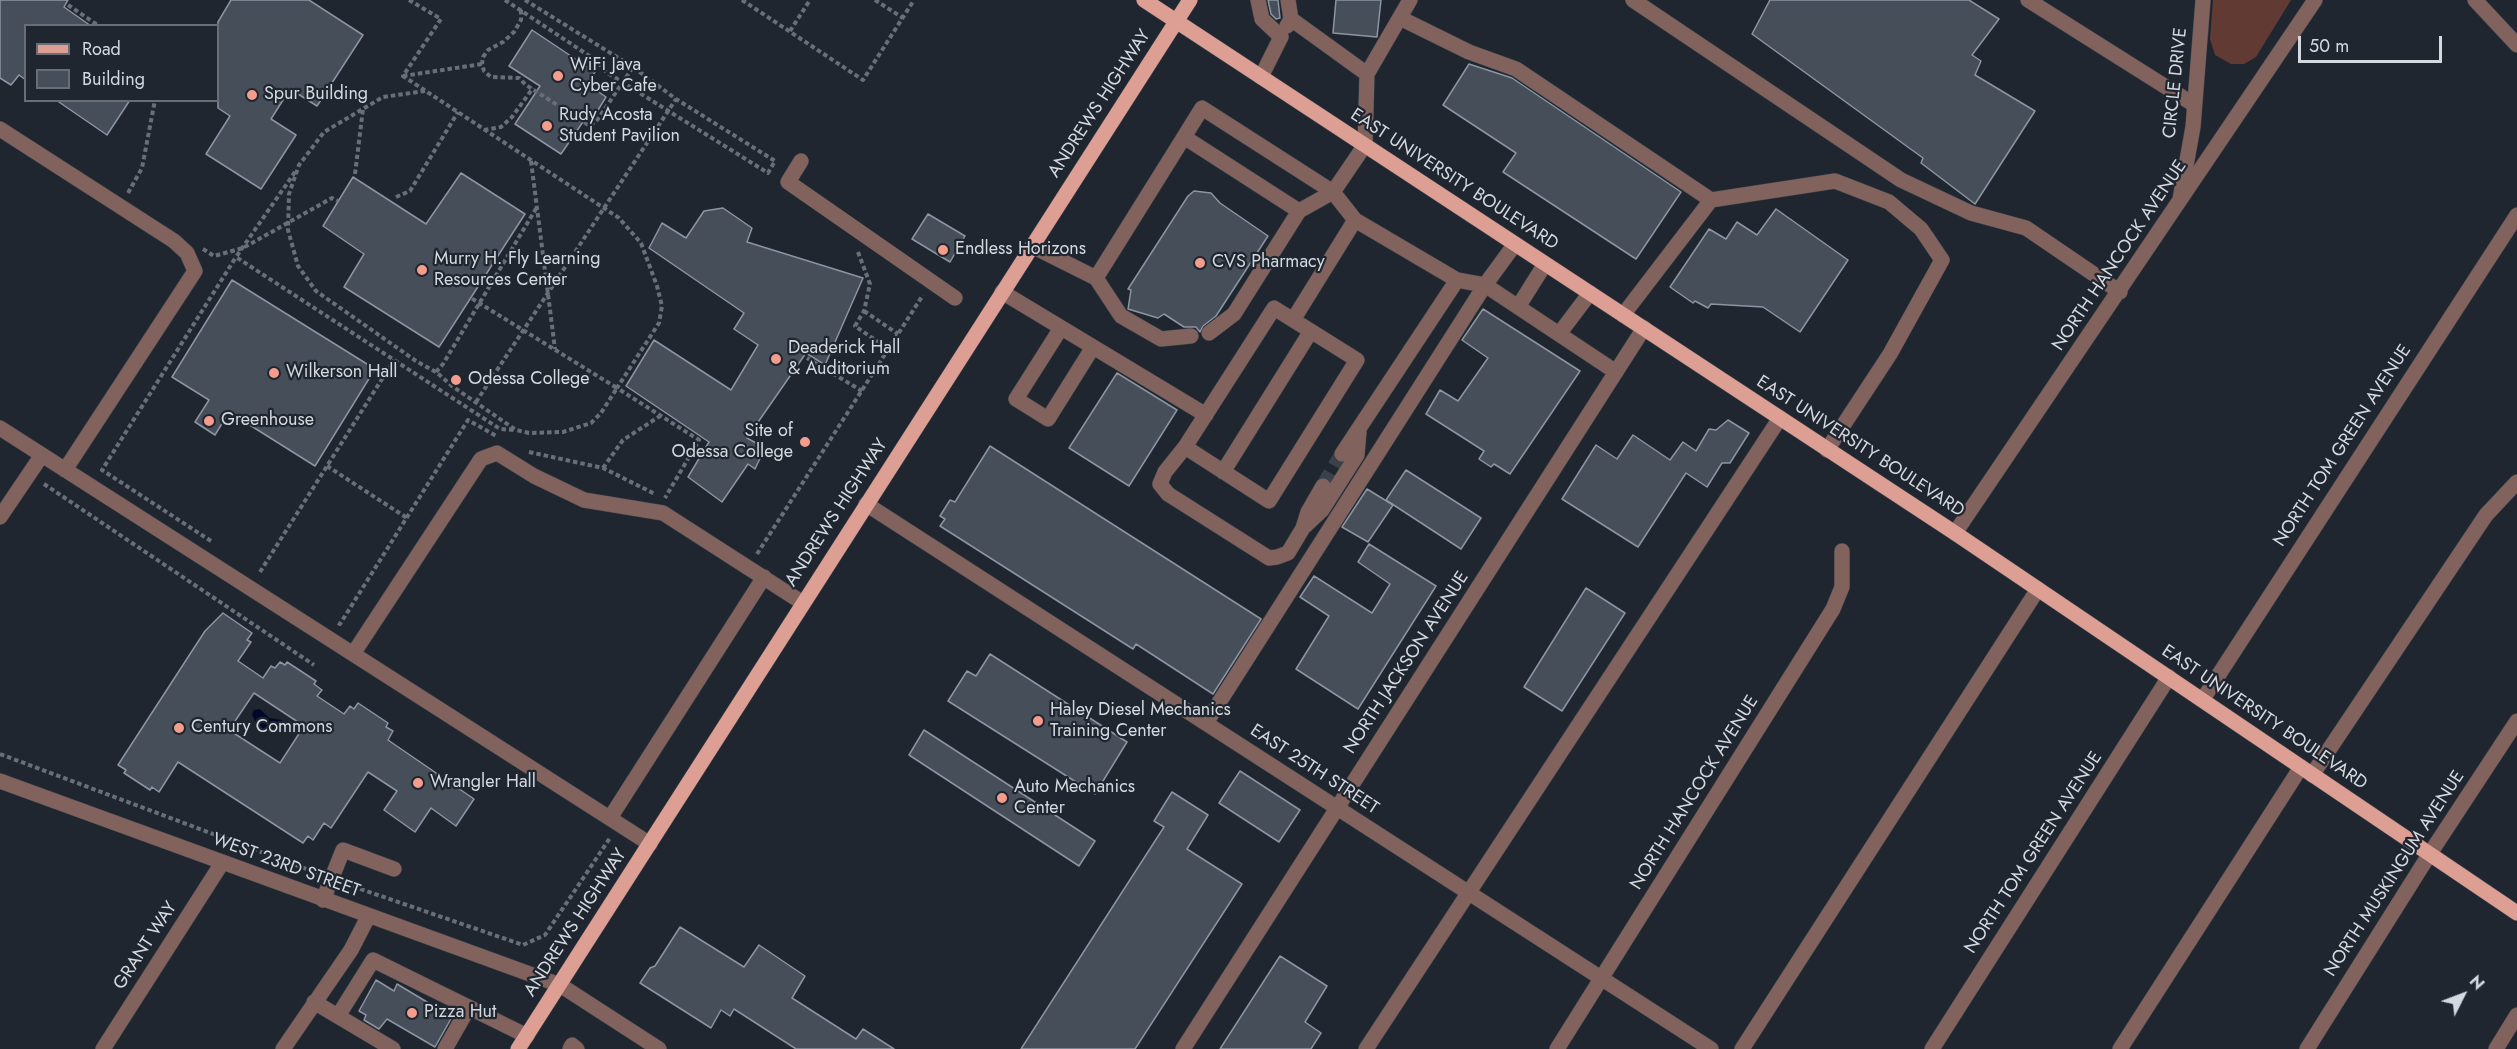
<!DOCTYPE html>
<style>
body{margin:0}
#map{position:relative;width:2517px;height:1049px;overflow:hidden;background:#1f2630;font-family:Jost,sans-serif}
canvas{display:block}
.legend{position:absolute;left:24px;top:24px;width:195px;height:78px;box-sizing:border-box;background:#1f2630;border:2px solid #676e76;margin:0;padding:8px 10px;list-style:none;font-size:18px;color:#d4d9e0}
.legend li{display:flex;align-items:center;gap:12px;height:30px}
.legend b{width:30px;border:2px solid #676e76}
.north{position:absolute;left:2433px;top:965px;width:60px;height:60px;-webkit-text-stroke:4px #1f2630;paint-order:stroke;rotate:48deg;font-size:16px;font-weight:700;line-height:24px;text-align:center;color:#d4d9e0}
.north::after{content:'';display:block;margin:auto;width:21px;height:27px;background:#d4d9e0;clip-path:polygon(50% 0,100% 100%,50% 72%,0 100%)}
.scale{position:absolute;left:2298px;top:36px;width:144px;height:27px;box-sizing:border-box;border:3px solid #d4d9e0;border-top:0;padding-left:8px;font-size:18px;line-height:21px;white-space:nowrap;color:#d4d9e0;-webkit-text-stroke:4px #1f2630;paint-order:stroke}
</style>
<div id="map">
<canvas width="2517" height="1049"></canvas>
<ul class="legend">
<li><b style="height:8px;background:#dd9e93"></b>Road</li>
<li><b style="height:16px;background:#464e59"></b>Building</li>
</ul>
<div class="north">N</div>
<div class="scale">50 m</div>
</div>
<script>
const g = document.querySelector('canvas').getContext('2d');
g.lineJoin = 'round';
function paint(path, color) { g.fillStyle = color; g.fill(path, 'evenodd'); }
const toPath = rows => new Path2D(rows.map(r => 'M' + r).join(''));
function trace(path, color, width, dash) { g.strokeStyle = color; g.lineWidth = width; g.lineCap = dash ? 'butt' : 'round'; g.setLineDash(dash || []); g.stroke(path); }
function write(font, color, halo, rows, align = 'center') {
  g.font = font + ' Jost,sans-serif'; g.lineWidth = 4.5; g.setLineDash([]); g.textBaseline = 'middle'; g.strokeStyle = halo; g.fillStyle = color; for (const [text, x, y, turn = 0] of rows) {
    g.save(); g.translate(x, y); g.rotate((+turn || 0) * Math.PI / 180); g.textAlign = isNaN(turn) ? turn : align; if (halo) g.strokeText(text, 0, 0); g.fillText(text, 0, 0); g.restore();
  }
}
paint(toPath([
 [2213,0,2291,0,2256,57,2244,64,2231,64,2215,55,2210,39]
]), '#613a33');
paint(toPath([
 [260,709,269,718,282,720,283,730,274,734,257,726,252,714,254,710]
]), '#000829');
const building = toPath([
 [0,0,68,0,64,7,91,26,26,26,26,80,19,75,11,85,0,78,0,0],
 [231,0,309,0,363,35,317,106,290,89,271,119,296,135,261,189,206,154,230,116,218,108,218,22,231,0],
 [1268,0,1278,0,1280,18,1276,19,1271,14,1268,0],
 [1336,0,1381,0,1377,37,1333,33,1336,0],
 [1770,0,1969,0,1999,19,1972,55,1981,61,1975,75,2035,111,1975,204,1921,163,1923,158,1752,34,1770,0],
 [532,30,595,72,587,84,606,97,592,120,587,116,561,154,515,124,540,86,509,66,532,30],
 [1469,64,1512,78,1681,192,1636,259,1503,172,1516,153,1443,105,1469,64],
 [56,100,130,100,107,135,56,100],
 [461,173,525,214,439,347,344,287,364,254,323,226,353,177,426,224,461,173],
 [1194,191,1211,193,1220,203,1268,236,1216,316,1203,326,1200,332,1196,327,1184,327,1164,314,1158,318,1128,309,1131,290,1128,289,1188,196,1194,191],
 [723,208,752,228,747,242,863,278,825,365,806,353,747,438,765,448,755,469,748,464,722,502,688,477,709,442,626,386,654,340,731,390,758,345,734,329,744,313,649,248,662,223,686,238,704,211,723,208],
 [1776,209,1848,260,1800,332,1763,307,1711,304,1708,308,1695,301,1693,303,1670,287,1709,229,1726,239,1737,222,1757,235,1776,209],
 [928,214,965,236,950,262,912,239,928,214],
 [232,280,375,369,315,466,229,412,215,435,195,422,209,400,172,377,232,280],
 [1483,309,1580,371,1510,474,1494,464,1491,467,1479,459,1484,451,1426,414,1440,390,1458,401,1488,358,1462,340,1483,309],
 [1117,373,1177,410,1129,486,1069,448,1117,373],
 [1728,420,1749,433,1730,463,1722,463,1707,487,1686,473,1638,547,1562,499,1596,445,1617,459,1633,435,1670,460,1683,442,1696,451,1709,429,1716,430,1728,420],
 [990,446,1261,619,1213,694,1136,644,1133,649,940,526,945,519,940,516,950,500,955,502,990,446],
 [1406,470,1481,518,1461,549,1386,500,1406,470],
 [1367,489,1393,505,1368,542,1342,527,1367,489],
 [1369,544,1436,586,1358,709,1296,669,1329,616,1300,597,1314,576,1372,613,1390,584,1358,562,1369,544],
 [1586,588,1625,613,1562,711,1524,687,1586,588],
 [223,613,252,633,247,640,251,642,238,661,263,678,271,666,275,668,280,662,285,665,287,662,316,681,314,684,322,690,317,696,344,714,350,706,354,709,358,703,388,723,386,727,393,731,388,740,474,799,456,826,431,808,415,832,384,810,397,791,368,772,331,828,324,823,313,840,308,836,303,843,178,762,159,792,152,787,150,790,124,773,126,770,118,765,205,631,223,613],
 [254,693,304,726,280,763,229,730,254,693],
 [990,654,1127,742,1095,794,948,701,967,671,976,676,990,654],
 [924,730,1095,841,1079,866,909,755,924,730],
 [1240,771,1300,810,1279,842,1219,803,1240,771],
 [1172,792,1208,815,1187,849,1242,884,1135,1049,1021,1049,1164,827,1154,821,1172,792],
 [680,927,744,967,759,945,805,976,792,998,856,1039,863,1029,894,1049,796,1049,734,1009,730,1016,721,1010,711,1028,640,983,650,968,655,966,680,927],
 [1280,956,1327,986,1305,1022,1321,1033,1311,1049,1220,1049,1280,956],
 [376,980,394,991,397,984,452,1017,435,1047,387,1019,379,1029,364,1020,366,1015,359,1011,376,980]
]);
paint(building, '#464e59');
trace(building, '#8c95a1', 1.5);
trace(toPath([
 [1323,486,1342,454]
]), '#3a414a', 15, [15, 8]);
const minor = toPath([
 [1258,0,1262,19,1281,37,1261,77],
 [1633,0,1901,180,1971,213,2026,228,2120,292],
 [2028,0,2193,104],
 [2475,0,2517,45],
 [1400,18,1469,52,1516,69,1711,200,1835,181,1889,202,1921,229,1942,260,1890,354,1827,450],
 [1291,19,1367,74,1365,145,1333,192,1299,211],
 [1287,26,1291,19,1288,0],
 [1367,74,1410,0],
 [0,129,174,241,187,253,195,271,65,470],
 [1184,137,1202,108,1333,192,1355,220],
 [801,161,788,182,955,298],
 [2180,199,2193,127,2203,0],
 [1032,246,1096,278,1121,316,1161,339,1191,336],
 [1096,278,1184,137,1299,211,1234,314,1209,333],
 [1002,292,1206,415],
 [1518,307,1545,264],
 [1274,308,1357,360,1269,501,1185,447,1274,308],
 [1623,315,1711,200],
 [1293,320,1355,220,1457,280,1485,285,1515,244],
 [1061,328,1016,399,1048,419,1093,347],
 [1559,334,1590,293],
 [0,428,650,844],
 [1185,447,1165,472,1160,484,1168,494,1269,558,1277,557,1288,553,1303,528,1308,512,1323,486],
 [1342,454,1457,280],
 [1223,472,1311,331],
 [866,504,1711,1049],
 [0,517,42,455],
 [1305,526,1322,510,1357,455,1359,432],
 [1955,533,2315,0],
 [353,654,481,459,497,453,534,476,584,500,663,513,803,603],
 [2203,699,2517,215],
 [1206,723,1485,285,1616,372],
 [2312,775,2486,515,2517,482],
 [0,781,560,985,659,1049],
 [610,818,764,577],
 [323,900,343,850,394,869],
 [314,1002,393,1049],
 [338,1016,373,960,527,1036],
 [103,1049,222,863],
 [283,1049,351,950,368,917],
 [445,1049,469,1007],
 [570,1049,572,1045,577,1049],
 [1183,1049,1644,328],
 [1366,1049,1780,418],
 [1557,1049,1833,609,1842,587,1842,551],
 [1742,1049,2038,589],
 [1932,1049,2169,677],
 [2120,1049,2301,767],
 [2307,1049,2429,855,2517,721],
 [2496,1049,2517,1015]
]);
const major = toPath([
 [1144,0,1955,533,2517,913],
 [518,1049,1190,0]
]);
trace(minor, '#3c434c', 16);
trace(major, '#3c434c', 16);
trace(toPath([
 [409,0,441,19,403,76,619,218,641,243,657,286,662,306,659,323,617,388,699,440,665,498],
 [505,0,597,61,606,72,768,173,775,161,676,99,633,67,525,0],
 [742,0,863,80,914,0],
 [875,0,903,18],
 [68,5,99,26],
 [521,10,521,20,514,32,503,42,488,50,483,57,482,64,484,71,491,77,519,78,526,85,590,126,598,119,633,67],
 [790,31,810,0],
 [403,76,482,64],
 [425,91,383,97,324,132,299,165,289,194,288,230,298,266,316,291,416,361,436,372,452,386,516,430,529,433,563,432,591,423,601,413,617,388,471,298],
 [484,130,501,127,512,117,533,88],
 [531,161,555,349],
 [295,172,236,257,500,429,515,430],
 [355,174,363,109],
 [128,193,142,168,155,100],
 [396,197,410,191,458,112],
 [203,249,214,256,243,248,332,198,338,201],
 [858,252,870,284,864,311,855,326,888,349],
 [864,311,898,334],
 [807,358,862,391],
 [436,372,443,364,537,207],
 [476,402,676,99],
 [529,452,603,468,655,494],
 [327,466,407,518],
 [603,468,623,440,660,416],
 [44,484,314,665],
 [211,541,102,470,236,257],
 [757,554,923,295],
 [260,572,394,360],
 [338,623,340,624,468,420,498,437],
 [0,754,317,873],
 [346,884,523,945,545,935,610,838]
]), '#696f78', 4, [4.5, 3]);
trace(minor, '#81625c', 15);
trace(major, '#dd9e93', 15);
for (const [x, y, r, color] of [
 [558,76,6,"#f49d8d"],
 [252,95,6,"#f49d8d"],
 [547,126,6,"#f49d8d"],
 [943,250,6,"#f49d8d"],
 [1200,263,6,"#f49d8d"],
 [422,270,6,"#f49d8d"],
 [776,359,6,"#f49d8d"],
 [274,373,6,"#f49d8d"],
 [456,380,6,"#f49d8d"],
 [209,421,6,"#f49d8d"],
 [805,442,6,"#f49d8d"],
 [1038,721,6,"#f49d8d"],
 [179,728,6,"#f49d8d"],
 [418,783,6,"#f49d8d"],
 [1002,798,6,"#f49d8d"],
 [412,1013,6,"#f49d8d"]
]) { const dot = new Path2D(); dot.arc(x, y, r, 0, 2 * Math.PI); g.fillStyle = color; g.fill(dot); trace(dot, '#1f2630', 2); }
write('18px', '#d4d9e0', '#1f2630', [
 ["WiFi Java",570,66],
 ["Cyber Cafe",570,87],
 ["Spur Building",264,95],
 ["Rudy Acosta",559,116],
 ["Student Pavilion",559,137],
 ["Endless Horizons",955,250],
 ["Murry H. Fly Learning",434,260],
 ["Resources Center",434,281],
 ["CVS Pharmacy",1212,263],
 ["Deaderick Hall",788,349],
 ["& Auditorium",788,370],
 ["Wilkerson Hall",286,373],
 ["Odessa College",468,380],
 ["Greenhouse",221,421],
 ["Site of",793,432,"right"],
 ["Odessa College",793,453,"right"],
 ["Haley Diesel Mechanics",1050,711],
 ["Training Center",1050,732],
 ["Century Commons",191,728],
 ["Wrangler Hall",430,783],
 ["Auto Mechanics",1014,788],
 ["Center",1014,809],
 ["Pizza Hut",424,1013]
], 'left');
write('18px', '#d4d9e0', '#1f2630', [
 ["CIRCLE DRIVE",2176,83,-84],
 ["ANDREWS HIGHWAY",1100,104,-57],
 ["EAST UNIVERSITY BOULEVARD",1454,180,33],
 ["NORTH HANCOCK AVENUE",2120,256,-56],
 ["NORTH TOM GREEN AVENUE",2343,446,-57],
 ["EAST UNIVERSITY BOULEVARD",1860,447,33],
 ["ANDREWS HIGHWAY",837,513,-57],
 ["NORTH JACKSON AVENUE",1407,663,-57],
 ["EAST UNIVERSITY BOULEVARD",2264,718,34],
 ["EAST 25TH STREET",1314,770,33],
 ["NORTH HANCOCK AVENUE",1695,793,-58],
 ["NORTH TOM GREEN AVENUE",2034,853,-57],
 ["WEST 23RD STREET",286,866,20],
 ["NORTH MUSKINGUM AVENUE",2395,874,-57],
 ["ANDREWS HIGHWAY",576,923,-57],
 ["GRANT WAY",146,946,-57]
]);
</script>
